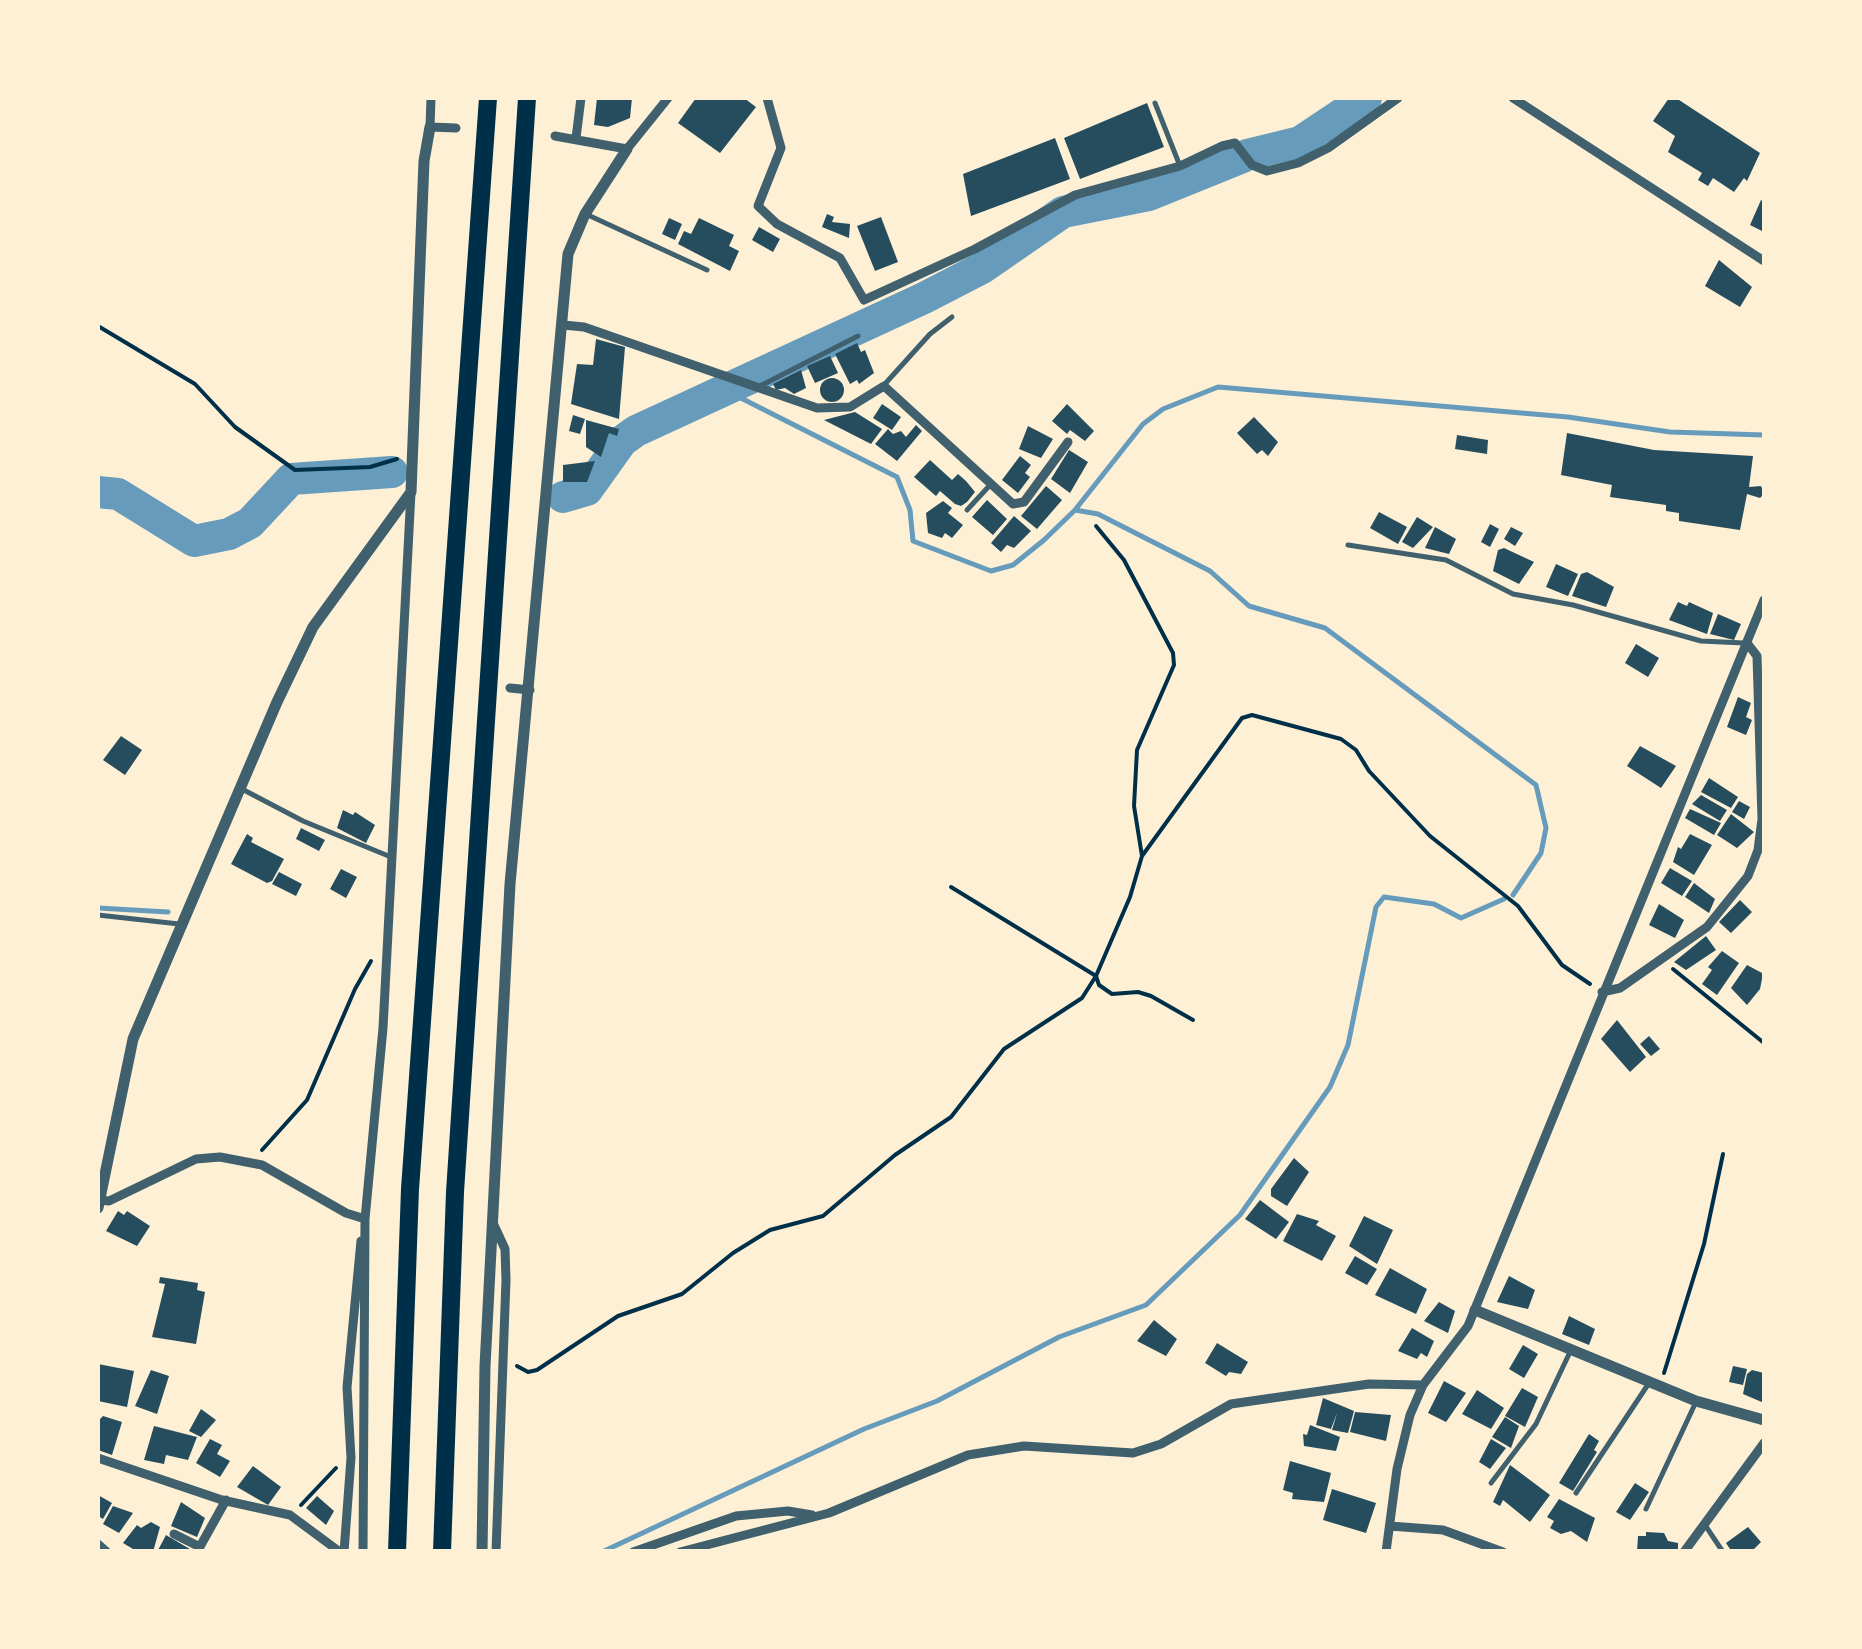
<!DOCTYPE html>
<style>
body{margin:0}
#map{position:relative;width:1862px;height:1649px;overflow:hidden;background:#fdf0d5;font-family:Montserrat,sans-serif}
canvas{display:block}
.frame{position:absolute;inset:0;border:100px solid #fdf0d5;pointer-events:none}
</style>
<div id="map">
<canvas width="1862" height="1649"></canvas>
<div class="frame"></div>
</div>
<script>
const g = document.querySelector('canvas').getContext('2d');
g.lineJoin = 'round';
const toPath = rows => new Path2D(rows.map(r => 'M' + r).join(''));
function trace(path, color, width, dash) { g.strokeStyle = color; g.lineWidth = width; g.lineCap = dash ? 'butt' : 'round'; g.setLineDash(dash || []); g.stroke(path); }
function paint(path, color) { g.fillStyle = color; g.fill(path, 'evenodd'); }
trace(toPath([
 [727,391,897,477,910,510,913,541,991,571,1013,565,1044,540,1075,510,1143,424,1163,409,1218,387,1568,417,1670,432,1764,435],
 [1075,510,1098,514,1210,571,1249,606,1325,628,1536,785,1546,828,1541,853,1513,895],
 [98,908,168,912],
 [602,1552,864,1429,937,1401,1059,1337,1146,1305,1240,1215,1330,1087,1348,1045,1376,907,1384,897,1434,904,1461,918,1504,899]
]), '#669bbc', 5);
trace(toPath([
 [1247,155,1300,142,1366,98],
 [98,492,118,494,194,541,229,534,250,523,291,479,392,472],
 [563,497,587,490,622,441,636,431,924,298,982,268,1063,212,1149,195,1243,157]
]), '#669bbc', 32);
paint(toPath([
 [597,98,632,98,630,118,608,127,594,125],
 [696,98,744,98,756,107,720,153,678,123],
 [1669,98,1676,98,1760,153,1747,181,1744,178,1734,192,1713,178,1708,186,1698,180,1702,173,1668,152,1675,136,1653,121],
 [1147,103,1164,147,1080,179,1064,138],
 [1055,138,1070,179,971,216,963,174],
 [1761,200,1764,202,1764,232,1750,225],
 [827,214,834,217,832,222,850,224,849,238,822,227],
 [881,217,898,262,875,271,857,226],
 [669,218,682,224,675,240,662,234],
 [699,218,734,235,729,246,739,251,730,271,678,244,684,231,691,234],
 [759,227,780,239,773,252,752,240],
 [1719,260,1752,287,1740,307,1705,286],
 [596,339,625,347,619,419,571,404,577,364,593,365],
 [857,343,861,352,865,350,874,373,859,384,857,380,850,384,835,354],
 [830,356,838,373,815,383,807,366],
 [801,370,806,388,794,394,785,388,776,390,773,384],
 '820 390a12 12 0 1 1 24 0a12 12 0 1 1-24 0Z',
 [882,404,901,417,892,430,873,418],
 [1067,404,1094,431,1085,441,1070,430,1067,434,1052,421],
 [855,412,882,429,871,444,824,420],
 [573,415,585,419,580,434,569,431],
 [1254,417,1278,442,1268,456,1262,450,1257,454,1237,433],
 [586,420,619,429,617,436,609,433,601,457,586,447],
 [916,425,922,431,897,461,875,444,888,429,893,434,901,431,906,437],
 [1028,426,1053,439,1041,458,1019,449],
 [1567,433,1654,450,1753,456,1749,487,1761,486,1764,494,1760,498,1747,494,1740,530,1679,521,1679,513,1666,511,1666,505,1610,497,1612,485,1561,475],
 [1457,435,1488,440,1487,454,1455,449],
 [1069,450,1088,462,1070,493,1051,479],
 [1020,456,1031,465,1025,473,1030,477,1018,493,1002,480],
 [930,460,952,480,958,474,966,481,975,492,967,502,961,506,955,504,940,491,936,496,914,477],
 [595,461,587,482,563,482,563,465],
 [1046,486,1062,500,1037,529,1021,516],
 [987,500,1007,519,993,535,972,517],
 [943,501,952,508,948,513,963,525,952,538,945,533,942,538,928,533,926,513],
 [1379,512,1407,527,1398,544,1370,528],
 [1014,516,1031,531,1014,548,1007,545,1001,552,991,543],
 [1417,517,1433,527,1413,548,1402,542],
 [1490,524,1499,529,1490,547,1481,542],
 [1435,527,1456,539,1449,554,1425,548],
 [1511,527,1523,533,1515,546,1504,539],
 [1504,548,1534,562,1519,584,1493,571,1498,550],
 [1556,564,1578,574,1568,596,1546,587],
 [1587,572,1614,587,1606,607,1572,596,1581,574],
 [1678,602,1687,606,1689,602,1713,613,1707,634,1669,620],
 [1718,614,1741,624,1734,640,1710,634],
 [1636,644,1659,658,1648,677,1625,663],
 [1738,697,1751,703,1746,717,1752,720,1746,735,1727,727],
 [121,736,142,750,125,775,103,760],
 [1640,746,1676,766,1661,788,1627,766],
 [1709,778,1738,797,1731,808,1701,792],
 [1701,795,1727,810,1720,821,1692,804],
 [1739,801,1750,807,1744,819,1732,812],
 [1690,809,1721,823,1714,835,1685,818],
 [343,810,353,815,355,812,375,825,366,843,337,828],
 [1731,814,1754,832,1737,848,1717,835],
 [301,828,325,840,319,851,296,839],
 [247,834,253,838,251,842,284,859,272,881,267,883,231,864],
 [1690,834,1712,845,1694,875,1673,862,1678,847,1681,849],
 [1670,868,1692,881,1682,896,1661,883],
 [341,869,357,877,346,898,330,889],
 [279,872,302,884,296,896,272,884],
 [1694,883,1715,899,1709,913,1685,897],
 [1740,900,1752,912,1731,933,1719,922],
 [1659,904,1684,920,1675,938,1649,925],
 [1706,936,1716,950,1686,970,1674,962],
 [1722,951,1739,963,1717,995,1702,984,1712,970,1708,967],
 [1747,965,1762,973,1764,969,1760,989,1747,1005,1731,988],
 [1617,1020,1646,1057,1630,1072,1601,1039],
 [1649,1036,1660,1049,1651,1056,1640,1044],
 [1294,1158,1309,1172,1287,1206,1271,1196,1271,1189],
 [1260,1200,1289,1222,1276,1239,1245,1219],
 [118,1211,124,1215,127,1211,150,1226,137,1246,106,1231],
 [1297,1214,1319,1221,1316,1225,1336,1236,1322,1261,1283,1241],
 [1364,1216,1393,1230,1377,1264,1349,1246],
 [1355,1256,1377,1269,1367,1285,1345,1273],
 [1390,1268,1427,1289,1416,1314,1375,1295],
 [1509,1276,1535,1290,1528,1309,1497,1302],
 [160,1277,198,1283,197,1290,205,1292,196,1344,152,1337,165,1284,159,1283],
 [1439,1302,1455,1311,1448,1333,1424,1321],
 [1569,1316,1595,1329,1589,1345,1562,1334],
 [1154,1320,1177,1339,1166,1356,1137,1341],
 [1412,1328,1434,1341,1427,1357,1421,1353,1417,1359,1398,1351],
 [1217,1343,1248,1362,1241,1374,1229,1372,1226,1376,1205,1363],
 [1523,1345,1538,1354,1524,1378,1509,1369],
 [98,1364,134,1371,127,1407,98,1401],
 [1733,1366,1747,1369,1743,1385,1729,1382],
 [151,1370,169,1376,157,1414,135,1406],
 [1752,1370,1764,1373,1764,1403,1743,1394,1747,1374],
 [1444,1381,1466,1393,1446,1422,1428,1413],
 [1522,1388,1538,1397,1525,1427,1505,1416],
 [1477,1390,1504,1408,1491,1429,1462,1414],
 [1323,1398,1354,1411,1348,1433,1332,1430,1337,1413,1331,1429,1316,1425],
 [201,1409,216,1420,201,1437,189,1431],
 [1355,1412,1391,1415,1386,1441,1350,1432],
 [103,1416,122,1422,112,1455,98,1450,98,1421],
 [1505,1417,1519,1426,1511,1448,1492,1437],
 [1310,1425,1340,1437,1336,1451,1304,1446,1303,1434,1307,1435],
 [154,1426,197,1437,188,1460,166,1455,164,1464,144,1460],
 [1589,1434,1599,1441,1594,1450,1597,1452,1573,1491,1559,1483],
 [210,1439,222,1445,217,1454,230,1461,220,1477,196,1463],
 [1491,1439,1506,1448,1490,1469,1479,1462],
 [1290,1461,1331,1473,1324,1502,1292,1499,1293,1493,1283,1490],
 [1510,1465,1550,1495,1530,1522,1503,1500,1500,1506,1493,1502],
 [253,1466,281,1487,268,1505,237,1487],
 [1635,1483,1649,1492,1630,1520,1616,1512],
 [1332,1489,1376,1503,1366,1533,1323,1520],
 [98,1495,112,1503,103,1519,98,1516],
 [317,1496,334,1511,326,1525,306,1508],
 [1559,1499,1595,1518,1587,1542,1571,1531,1561,1534,1550,1528,1554,1521,1547,1517],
 [181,1502,205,1518,197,1537,171,1526],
 [113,1506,133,1513,119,1533,103,1524],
 [151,1522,160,1527,153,1552,138,1552,123,1543,137,1525,141,1528],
 [1748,1527,1761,1542,1751,1552,1732,1552,1726,1543],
 [1646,1532,1664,1533,1668,1541,1678,1543,1678,1550,1637,1552,1638,1536,1646,1536],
 [166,1535,195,1552,157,1552]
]), '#264d5e');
trace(toPath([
 [98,326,195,384,235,427,295,470,370,467,397,459],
 [1096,526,1124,560,1173,653,1174,665,1137,750,1134,806,1142,856],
 [951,887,1096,976,1099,985,1112,994,1138,992,1151,996,1193,1020],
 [1673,969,1764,1043],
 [262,1150,307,1100,355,989,371,961],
 [517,1366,528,1372,537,1370,618,1316,682,1294,733,1253,770,1230,823,1216,895,1155,951,1117,1004,1049,1082,998,1096,976,1130,897,1142,856,1242,718,1252,715,1341,739,1356,750,1369,771,1430,836,1518,906,1562,965,1590,984],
 [1664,1373,1704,1244,1723,1154],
 [301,1505,336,1468]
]), '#003049', 4);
trace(toPath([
 [1155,103,1180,166],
 [588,215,707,270],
 [884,385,930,334,952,317],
 [758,387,858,336],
 [967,510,991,484],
 [1348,545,1446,560,1513,594,1573,605,1701,641,1744,643],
 [240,788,303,821,391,857],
 [98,915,179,924],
 [1491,1483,1536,1424,1570,1352],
 [1576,1493,1649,1383],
 [1646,1509,1695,1404],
 [1705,1525,1723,1552]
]), '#3f606c', 5);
trace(toPath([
 [431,98,430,127,456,128],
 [767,98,781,148,758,206,777,224,840,258,864,300,975,249,1075,195,1180,166,1222,146,1235,143,1252,165,1267,171,1298,163,1328,148,1398,98],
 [1513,98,1764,261],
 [555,136,627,149,668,98],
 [576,138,581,98],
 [563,325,584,327,817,408,850,407,884,386,1013,504,1024,502,1068,442],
 [510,688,530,690],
 [1602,992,1620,988,1707,927,1748,876,1758,850,1762,819,1757,656,1747,643],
 [99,1200,109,1201,196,1159,220,1157,262,1165,346,1213,365,1219],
 [493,1223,505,1249,506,1280,496,1552],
 [98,1458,222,1500,290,1515,340,1552],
 [1390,1526,1443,1530,1503,1552],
 [174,1534,200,1547],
 [98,1544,107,1552],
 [197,1552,226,1500],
 [344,1552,351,1458,347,1387,361,1241],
 [363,1552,365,1219,383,1028,411,492],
 [633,1552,736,1516,788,1511,812,1515],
 [680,1552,829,1513,968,1455,1024,1446,1133,1453,1161,1444,1231,1404,1369,1384,1423,1385],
 [1386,1552,1397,1469,1410,1415,1423,1385,1468,1326,1764,600],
 [1684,1552,1764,1443]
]), '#3f606c', 9);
trace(toPath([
 [98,1208,133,1039,277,702,313,627,411,492,424,161,430,127],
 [1475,1310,1696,1401,1764,1420],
 [482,1552,485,1366,510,884,568,254,585,214,627,149]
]), '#3f606c', 11);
trace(toPath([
 [397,1552,410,1189,488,98],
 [442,1552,455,1192,527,98]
]), '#003049', 18);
</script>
